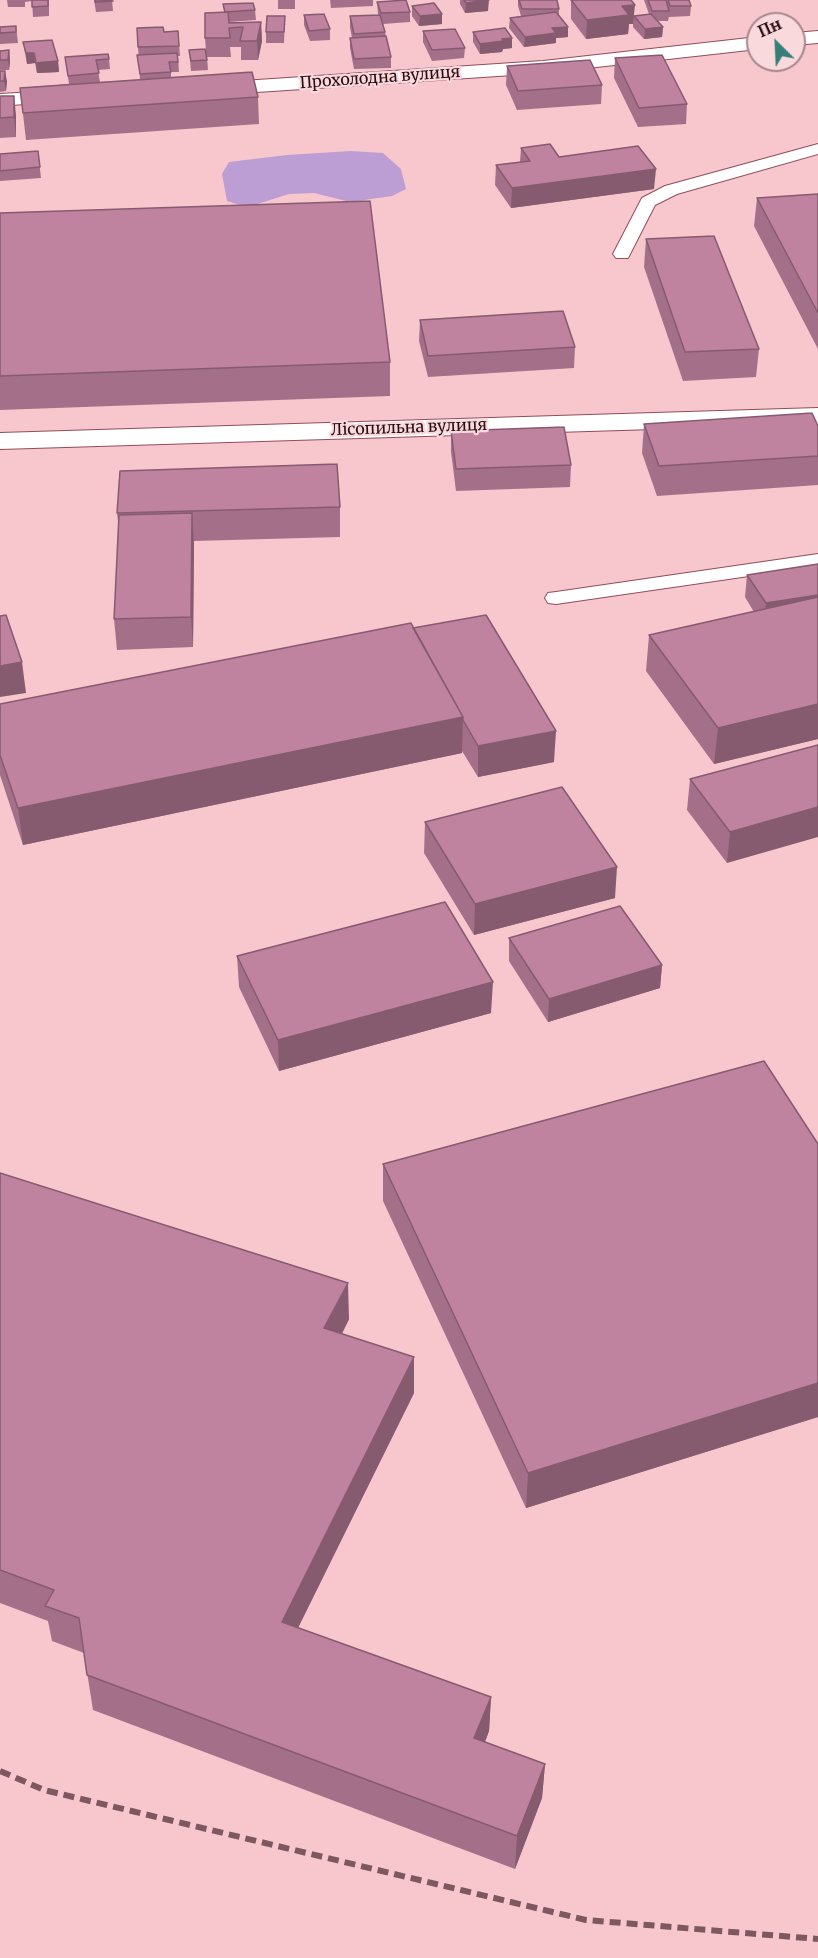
<!DOCTYPE html>
<meta charset="utf-8">
<style>
body{margin:0}
#map{position:relative;width:818px;height:1958px;overflow:hidden;background:#f7c7cd;font-family:Merriweather,serif}
canvas{display:block}
.north{position:absolute;left:746px;top:12px;width:60px;height:60px;box-sizing:border-box;background:#fad9dd;border:2px solid #a6878c;border-radius:50%;rotate:336deg;font-size:16px;font-weight:700;line-height:24px;text-align:center;color:#280d12}
.north::after{content:'';display:block;margin:auto;width:21px;height:27px;background:#367e79;clip-path:polygon(50% 0,100% 100%,50% 72%,0 100%)}
</style>
<div id="map">
<canvas width="818" height="1958"></canvas>
<div class="north">Пн</div>
</div>
<script>
const g = document.querySelector('canvas').getContext('2d');
g.lineJoin = 'round';
function paint(path, color) { g.fillStyle = color; g.fill(path, 'evenodd'); }
const toPath = rows => new Path2D(rows.map(r => 'M' + r).join(''));
function trace(path, color, width, dash) { g.strokeStyle = color; g.lineWidth = width; g.lineCap = dash ? 'butt' : 'round'; g.setLineDash(dash || []); g.stroke(path); }
function write(font, color, halo, rows, align = 'center') {
  g.font = font + ' Merriweather,serif'; g.lineWidth = 4.5; g.setLineDash([]); g.textBaseline = 'middle'; g.strokeStyle = halo; g.fillStyle = color; for (const [text, x, y, turn = 0] of rows) {
    g.save(); g.translate(x, y); g.rotate((+turn || 0) * Math.PI / 180); g.textAlign = isNaN(turn) ? turn : align; if (halo) g.strokeText(text, 0, 0); g.fillText(text, 0, 0); g.restore();
  }
}
paint(toPath([
 [351,151,383,153,401,169,406,189,392,196,350,202,314,193,289,194,248,207,227,201,222,174,229,162,287,155]
]), '#bc9ed4');
const lane = toPath([
 [818,144,818,154,677,194,655,205,628,258,616,258,613,254,642,198,665,186,818,144],
 [818,554,818,566,556,604,548,603,545,598,548,593,556,592,818,554]
]);
const street = toPath([
 [818,31,818,43,794,45,794,33,818,31],
 [758,37,758,49,543,73,212,95,205,93,202,89,205,85,212,83,543,61,758,37],
 [67,90,74,92,77,96,74,100,0,106,0,94,67,90],
 [818,408,818,424,0,449,0,433,818,408]
]);
trace(lane, '#914d59', 2);
trace(street, '#914d59', 2);
paint(lane, '#fff');
paint(street, '#fff');
trace(toPath([
 [0,1771,44,1790,586,1920,818,1939]
]), '#7d595f', 6, [11, 6]);
paint(toPath([
 [7,0,49,0,49,16,33,17,32,1,25,2,25,7,8,7],
 [94,0,112,0,113,11,96,12],
 [278,0,295,0,295,9,278,9],
 [330,0,373,0,373,6,331,8],
 [460,0,488,0,488,11,465,13,460,4],
 [518,0,557,0,559,9,559,15,568,27,568,37,556,38,556,43,524,47,509,28,510,18,521,16,518,6],
 [571,0,634,16,649,14,644,0,666,0,666,2,667,0,689,0,691,6,690,16,669,17,669,16,668,21,657,21,663,27,662,37,644,39,633,27,633,24,629,24,628,34,586,39,571,19],
 [377,2,410,12,410,22,383,24,391,57,391,68,354,69,350,48,350,38,352,38,350,27,350,16,378,15],
 [223,4,255,10,256,20,229,22,261,22,262,41,258,60,241,60,241,47,230,47,231,57,207,57,208,70,191,71,189,50,206,51,205,38,224,12],
 [412,6,442,24,419,26,412,16],
 [304,15,330,29,330,40,310,41,304,25],
 [285,16,284,43,266,43,266,32],
 [16,26,18,43,0,44,0,27],
 [178,31,180,56,178,56,179,72,171,72,171,78,258,97,259,124,26,140,20,88,69,84,65,57,109,59,110,69,98,70,100,82,140,80,138,47,164,32],
 [423,31,465,48,464,58,432,61,423,42],
 [473,32,512,38,512,48,503,49,502,52,480,54,473,42],
 [23,42,58,61,59,72,37,73,35,63,27,64],
 [9,50,10,61,9,70,0,70,0,51],
 [615,58,687,104,686,124,638,127,614,78],
 [507,66,602,85,601,104,517,110,506,85],
 [0,71,7,81,6,91,0,92],
 [0,96,16,115,16,137,0,138],
 [521,148,559,157,654,189,511,208,495,185,496,165,520,162],
 [38,151,41,178,0,181,0,154],
 [818,194,818,349,754,226,757,198],
 [0,213,390,362,390,396,0,410],
 [646,239,759,349,756,377,683,381,644,267],
 [420,320,575,347,574,368,428,377,419,341],
 [644,424,818,456,818,485,657,496,642,453],
 [451,431,571,465,570,487,456,491,451,452],
 [340,507,340,537,194,541,193,647,117,650,114,619,119,529,117,513],
 [818,564,818,739,714,764,646,671,649,635,754,612,745,597,747,575],
 [413,628,554,762,478,777,462,751,462,753,23,845,0,775,0,704],
 [818,745,727,863,687,810,690,779],
 [425,822,615,898,474,935,424,853],
 [509,938,662,965,660,988,548,1022,509,961],
 [237,956,491,1013,279,1071,239,987],
 [818,1144,818,1417,526,1508,383,1201,383,1164],
 [0,1173,349,1319,342,1334,414,1393,298,1628,491,1697,489,1731,485,1742,545,1764,542,1798,515,1869,93,1710,84,1653,52,1641,48,1621,0,1603]
]), '#a47089');
paint(toPath([
 [489,0,488,11,465,13,466,3],
 [635,5,633,24,629,24,628,34,586,39,587,20,622,6],
 [442,14,442,24,419,26,420,16],
 [261,22,262,41,258,60,257,41],
 [568,27,568,37,556,38,556,43,524,47,525,37,552,28],
 [663,27,662,37,644,39,645,29],
 [512,38,512,48,503,49,502,52,480,54,480,44,502,39],
 [9,50,10,61,9,70,8,60],
 [26,53,34,53,35,63,27,64],
 [58,61,59,72,37,73,36,63],
 [5,71,7,81,6,91,4,81],
 [14,96,16,115,16,137,14,117],
 [656,169,654,189,511,208,512,188],
 [192,513,194,543,193,647,191,617],
 [818,595,818,617,763,626,766,603],
 [22,662,26,693,0,697,0,666],
 [818,704,818,739,714,764,718,728],
 [463,717,462,753,23,845,18,808],
 [556,731,554,762,478,777,478,746],
 [818,807,818,837,727,863,730,832],
 [617,867,615,898,474,935,475,904],
 [662,965,660,988,548,1022,549,999],
 [493,982,491,1013,279,1071,278,1040],
 [348,1283,349,1319,326,1365,324,1328],
 [414,1357,414,1393,284,1656,282,1622],
 [818,1383,818,1417,526,1508,528,1473],
 [491,1697,489,1731,473,1772,474,1738],
 [545,1764,542,1798,515,1869,517,1836]
]), '#865b6f');
const building = toPath([
 [32,0,48,0,48,6,32,7,32,0],
 [95,0,112,0,113,1,95,2,95,0],
 [406,0,410,12,381,13,377,2,406,0],
 [464,0,489,0,466,3,464,0],
 [519,0,557,0,559,9,522,9,519,0],
 [571,0,631,0,635,5,622,6,629,15,587,20,571,0],
 [648,0,666,0,669,11,652,11,648,0],
 [668,0,689,0,691,6,670,6,668,0],
 [253,3,255,10,225,12,223,4,253,3],
 [434,3,442,14,420,16,412,6,434,3],
 [228,12,229,23,261,22,257,41,240,41,243,27,229,28,230,38,205,38,205,13,228,12],
 [556,12,568,27,552,28,556,33,525,37,510,18,556,12],
 [324,14,330,29,309,31,304,15,324,14],
 [651,14,663,27,645,29,634,16,651,14],
 [380,15,385,32,354,34,350,16,380,15],
 [267,16,285,16,284,32,266,32,267,16],
 [16,26,16,32,0,33,0,27,16,26],
 [163,27,164,32,178,31,179,46,138,47,137,28,163,27],
 [505,28,512,38,502,39,503,41,480,44,473,32,505,28],
 [455,29,465,48,432,50,423,31,455,29],
 [386,36,391,57,354,59,350,38,386,36],
 [52,40,58,61,36,63,34,53,26,53,23,42,52,40],
 [205,49,207,60,191,61,189,50,205,49],
 [9,50,8,60,0,60,0,51,9,50],
 [177,53,178,62,169,62,171,72,140,74,137,55,177,53],
 [108,54,109,59,96,60,99,73,68,76,65,57,108,54],
 [662,55,687,104,639,108,615,58,662,55],
 [590,60,602,85,518,91,507,66,590,60],
 [0,71,5,71,4,81,0,81,0,71],
 [252,72,258,97,23,113,20,88,252,72],
 [0,96,14,96,14,117,0,118,0,96],
 [550,144,559,157,638,146,656,169,512,188,496,165,530,161,521,148,550,144],
 [38,151,40,167,0,171,0,154,38,151],
 [818,194,818,313,757,198,818,194],
 [370,201,390,362,0,376,0,213,370,201],
 [714,236,759,349,685,352,646,239,714,236],
 [563,311,575,347,428,356,420,320,563,311],
 [812,413,818,426,818,456,659,466,644,424,812,413],
 [564,427,571,465,456,469,451,431,564,427],
 [337,464,340,507,117,513,120,471,337,464],
 [192,513,191,617,114,619,119,515,192,513],
 [818,564,818,595,766,603,747,575,818,564],
 [818,597,818,704,718,728,649,635,818,597],
 [6,615,22,662,0,666,0,616,6,615],
 [486,615,556,731,478,746,463,720,463,717,413,628,486,615],
 [411,623,463,717,18,808,0,755,0,704,411,623],
 [818,745,818,807,730,832,690,779,818,745],
 [562,787,617,867,475,904,425,822,562,787],
 [445,902,493,982,278,1040,237,956,445,902],
 [620,906,662,965,549,999,509,938,620,906],
 [764,1061,818,1144,818,1383,528,1473,383,1164,764,1061],
 [0,1173,348,1283,324,1328,414,1357,282,1622,491,1697,474,1738,545,1764,517,1836,87,1675,79,1618,45,1606,54,1590,0,1570,0,1173]
]);
paint(building, '#bf829f');
trace(building, '#865b6f', 1.5);
write('16px', '#280d12', '#fad9dd', [
 ["Прохолодна вулиця",380,78,-4],
 ["Лісопильна вулиця",409,428,-2]
]);
</script>
